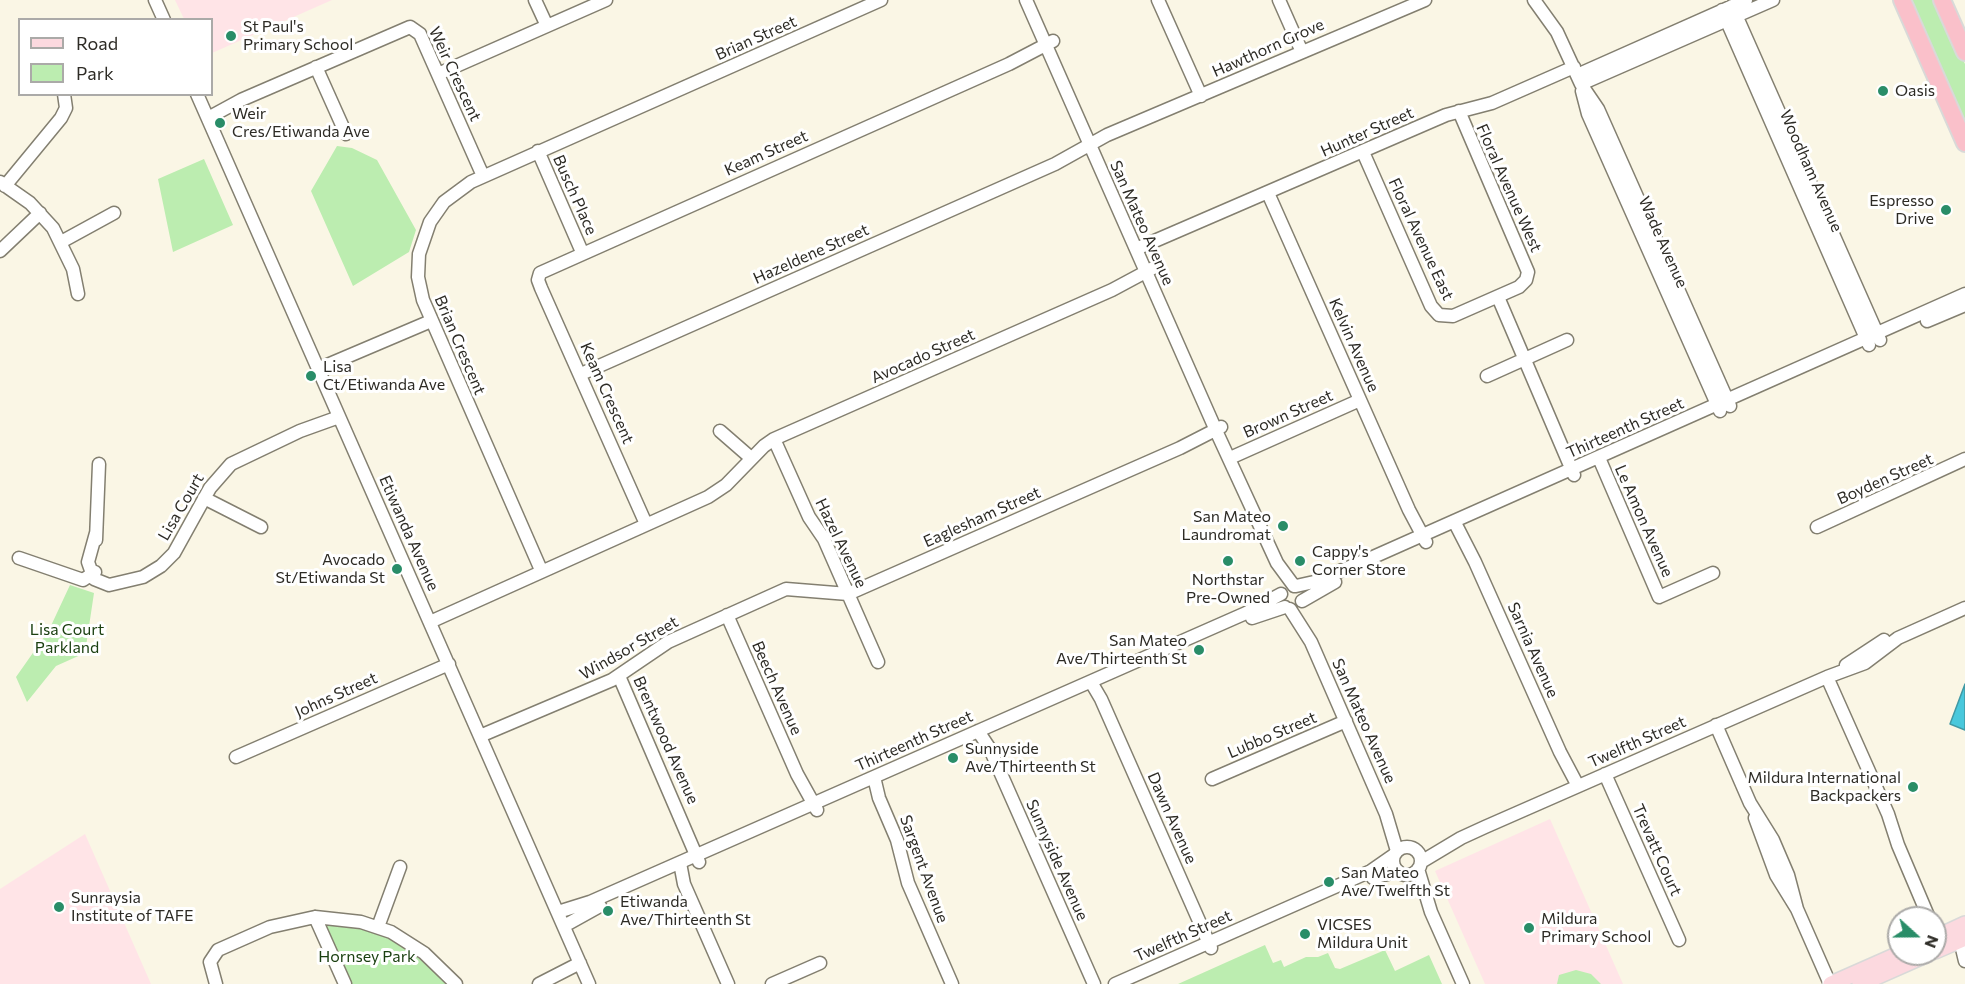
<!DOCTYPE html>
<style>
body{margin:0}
#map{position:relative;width:1965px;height:984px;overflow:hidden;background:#faf6e5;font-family:Commissioner,sans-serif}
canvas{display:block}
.legend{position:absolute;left:18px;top:18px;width:195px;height:78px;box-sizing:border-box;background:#fff;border:2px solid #abaaa8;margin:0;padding:8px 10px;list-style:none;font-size:18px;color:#2d2b25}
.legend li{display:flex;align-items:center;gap:12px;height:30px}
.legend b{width:30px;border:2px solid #abaaa8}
.north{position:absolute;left:1887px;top:906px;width:60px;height:60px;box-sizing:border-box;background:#fff;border:2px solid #abaaa8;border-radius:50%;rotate:111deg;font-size:16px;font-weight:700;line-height:24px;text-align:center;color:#2d2b25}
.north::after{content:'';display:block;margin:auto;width:21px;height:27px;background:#298d68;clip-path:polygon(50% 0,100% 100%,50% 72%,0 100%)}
</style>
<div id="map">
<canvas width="1965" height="984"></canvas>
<ul class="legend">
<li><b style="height:8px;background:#fcd9df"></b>Road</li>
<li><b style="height:16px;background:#bcedb0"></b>Park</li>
</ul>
<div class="north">N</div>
</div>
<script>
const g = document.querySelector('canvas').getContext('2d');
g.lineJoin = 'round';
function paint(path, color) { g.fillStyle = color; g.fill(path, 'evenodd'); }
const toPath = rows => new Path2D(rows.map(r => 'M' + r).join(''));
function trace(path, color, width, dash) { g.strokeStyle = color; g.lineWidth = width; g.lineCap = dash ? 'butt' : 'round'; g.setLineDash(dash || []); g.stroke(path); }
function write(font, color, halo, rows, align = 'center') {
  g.font = font + ' Commissioner,sans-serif'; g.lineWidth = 6; g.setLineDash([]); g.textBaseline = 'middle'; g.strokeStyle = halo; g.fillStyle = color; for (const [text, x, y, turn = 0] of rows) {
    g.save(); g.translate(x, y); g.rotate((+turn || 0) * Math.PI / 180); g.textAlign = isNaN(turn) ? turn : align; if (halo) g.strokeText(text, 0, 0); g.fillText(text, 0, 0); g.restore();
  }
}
paint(toPath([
 [175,0,332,0,212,53,212,20,184,19],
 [1550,819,1623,984,1485,984,1435,871],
 [85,834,151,984,0,984,0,889]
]), '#ffe4e7');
paint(toPath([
 [1907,0,1937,0,1965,64,1965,132],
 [337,146,352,148,377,160,416,230,409,252,353,286,311,191],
 [204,159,233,225,173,252,158,179],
 [70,585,94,593,85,653,56,666,27,702,16,677,49,630],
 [325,924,373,929,412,949,450,984,349,984],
 [1265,945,1273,963,1281,960,1284,967,1306,957,1318,957,1328,953,1335,968,1340,969,1385,950,1395,971,1429,955,1442,984,1178,984],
 [1576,970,1591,974,1601,984,1557,984,1559,975]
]), '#bcedb0');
const water = toPath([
 [1965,684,1965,730,1950,724,1965,684]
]);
paint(water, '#49c8dc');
trace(water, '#4199a5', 1.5);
const minor = toPath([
 [155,0,164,20],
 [535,0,547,26],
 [1026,0,1218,435,1277,563,1294,586],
 [1158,0,1201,96],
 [1279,0,1302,52],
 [1534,0,1557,32,1581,84,1598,109,1730,406],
 [1732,6,1880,340],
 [1722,10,1869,345],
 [316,67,346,134],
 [438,74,606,0],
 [1577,75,1746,0],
 [1581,84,1773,0],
 [1582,91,1588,114,1720,411],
 [197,94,589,984],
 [208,118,241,100,410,27,420,34,483,176],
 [538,151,582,252],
 [1363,152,1431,306,1439,315,1453,316,1519,287,1526,280,1528,272,1459,111],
 [0,182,30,203,53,228,73,269,78,294],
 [5,186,61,118,66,108,64,94],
 [1268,193,1409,510,1426,542],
 [61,242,114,213],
 [1136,249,1446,115,1492,103,1574,67],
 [0,251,40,213],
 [1498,297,1574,475],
 [1927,321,1965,305],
 [318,369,431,321],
 [581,374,1055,164,1107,135,1425,0],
 [1487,376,1567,340],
 [720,431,751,458],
 [774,439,809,517,824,539,878,662],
 [1230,458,1360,400],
 [1599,458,1659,597,1713,573],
 [204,498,261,527],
 [1454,521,1475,562,1560,752,1578,786],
 [646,524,541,288,538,280,540,273,1009,64,1053,41],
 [1817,527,1965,459],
 [96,533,88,562,94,579,109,585,143,577,161,566,174,553,210,488,231,464,300,431,339,417],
 [96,540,99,464],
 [19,558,83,580,95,572],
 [541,570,423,300,418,277,419,254,430,222,444,202,471,182,881,0],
 [1296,586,1314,582,1371,558,1965,294],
 [1302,601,1335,582],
 [1290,609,1311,642,1386,814,1397,851],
 [727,615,797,774,817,810],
 [1252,618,1285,607],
 [430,622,708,497,726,485,764,446,774,439,1112,290,1153,268],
 [1846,665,1884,640],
 [619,676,699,862],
 [1827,677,1888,814,1898,845,1929,918],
 [1091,682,1101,699,1211,948],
 [1716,725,1750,803,1773,840,1788,875,1797,909],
 [978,731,990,749,1094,984],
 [480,736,612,680,668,642,786,589,848,594,1180,448,1221,427],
 [236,757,449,664],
 [1605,774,1679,940],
 [874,777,879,798,897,840,908,883,952,984],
 [1212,779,1346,721],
 [1755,818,1776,875,1797,909,1830,984],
 '1393 861a14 14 0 1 1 28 0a14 14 0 1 1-28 0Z',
 [1421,862,1461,838,1485,827,1827,677,1865,663,1898,638,1965,608],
 [680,863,684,884,728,984],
 [1418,869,1431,912,1463,984],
 [1373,878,1398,871],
 [558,912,590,902,1246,613,1281,594],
 [315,917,345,984],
 [564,926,600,906],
 [378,927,400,867],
 [1960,940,1965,961],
 [216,984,210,962,218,950,270,927,315,917,361,922,391,932,424,953,456,984],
 [539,984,580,963],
 [772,984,820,963],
 [1115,984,1371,871,1394,855]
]);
const major = toPath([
 [1935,938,1965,924],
 [1935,951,1965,938],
 [1831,984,1899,954],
 [1860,984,1928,954]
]);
const highway = toPath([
 [1902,0,1965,143],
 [1942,0,1965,52]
]);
trace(minor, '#837f70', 15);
trace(major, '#d9d9d8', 18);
trace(highway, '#d9d9d8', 20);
trace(minor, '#fff', 12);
trace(major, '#fcd9df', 15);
trace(highway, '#fac0ca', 16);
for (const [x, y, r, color] of [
 [231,36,6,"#298d68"],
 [1883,91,6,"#298d68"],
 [220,123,6,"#298d68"],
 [1946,210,6,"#298d68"],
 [311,376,6,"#298d68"],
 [1283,526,6,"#298d68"],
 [1228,561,6,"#298d68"],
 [1300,561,6,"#298d68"],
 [397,569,6,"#298d68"],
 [1199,650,6,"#298d68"],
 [953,758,6,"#298d68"],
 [1913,787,6,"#298d68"],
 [1329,882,6,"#298d68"],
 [59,907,6,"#298d68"],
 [608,911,6,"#298d68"],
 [1529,928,6,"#298d68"],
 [1305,934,6,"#298d68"]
]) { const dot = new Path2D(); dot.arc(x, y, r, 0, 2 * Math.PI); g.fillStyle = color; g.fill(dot); trace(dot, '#fff', 2); }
write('16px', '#2d2b25', '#fff', [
 ["St Paul's",243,27],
 ["Primary School",243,45],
 ["Oasis",1895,91],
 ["Weir",232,114],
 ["Cres/Etiwanda Ave",232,132],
 ["Espresso",1934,201,"right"],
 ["Drive",1934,219,"right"],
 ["Lisa",323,367],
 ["Ct/Etiwanda Ave",323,385],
 ["San Mateo",1271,517,"right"],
 ["Laundromat",1271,535,"right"],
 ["Cappy's",1312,552],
 ["Corner Store",1312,570],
 ["Avocado",385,560,"right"],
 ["St/Etiwanda St",385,578,"right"],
 ["Northstar",1228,580,"center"],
 ["Pre-Owned",1228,598,"center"],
 ["San Mateo",1187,641,"right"],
 ["Ave/Thirteenth St",1187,659,"right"],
 ["Sunnyside",965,749],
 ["Ave/Thirteenth St",965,767],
 ["Mildura International",1901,778,"right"],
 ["Backpackers",1901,796,"right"],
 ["San Mateo",1341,873],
 ["Ave/Twelfth St",1341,891],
 ["Sunraysia",71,898],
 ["Institute of TAFE",71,916],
 ["Etiwanda",620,902],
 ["Ave/Thirteenth St",620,920],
 ["Mildura",1541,919],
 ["Primary School",1541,937],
 ["VICSES",1317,925],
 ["Mildura Unit",1317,943]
], 'left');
write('16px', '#2d2b25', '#fff', [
 ["Brian Street",756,38,-24],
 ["Hawthorn Grove",1268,48,-24],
 ["Weir Crescent",455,74,65],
 ["Hunter Street",1367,132,-24],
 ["Keam Street",766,153,-24],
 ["Woodham Avenue",1811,171,66],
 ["Floral Avenue West",1509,188,66],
 ["Busch Place",575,195,66],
 ["San Mateo Avenue",1142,223,66],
 ["Floral Avenue East",1421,239,65],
 ["Wade Avenue",1663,242,66],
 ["Hazeldene Street",811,254,-24],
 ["Brian Crescent",460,345,67],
 ["Kelvin Avenue",1354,345,66],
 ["Avocado Street",923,356,-24],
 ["Keam Crescent",607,393,66],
 ["Brown Street",1288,414,-24],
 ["Thirteenth Street",1625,428,-24],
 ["Boyden Street",1885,479,-24],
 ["Lisa Court",181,507,-60],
 ["Eaglesham Street",982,517,-24],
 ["Le Amon Avenue",1644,521,66],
 ["Etiwanda Avenue",409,533,66],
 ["Hazel Avenue",841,543,64],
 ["Windsor Street",629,648,-30],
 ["Sarnia Avenue",1533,650,66],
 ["Beech Avenue",777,688,66],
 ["Johns Street",336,695,-24],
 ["San Mateo Avenue",1364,721,66],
 ["Lubbo Street",1272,735,-23],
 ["Brentwood Avenue",666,740,66],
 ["Thirteenth Street",914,741,-24],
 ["Twelfth Street",1637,742,-24],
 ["Dawn Avenue",1172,818,66],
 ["Trevatt Court",1657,850,66],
 ["Sunnyside Avenue",1057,860,66],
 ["Sargent Avenue",924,869,70],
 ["Twelfth Street",1183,936,-24]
]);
write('16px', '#1b4011', '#fff', [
 ["Lisa Court",67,630],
 ["Parkland",67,648],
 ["Hornsey Park",367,957]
]);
</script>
